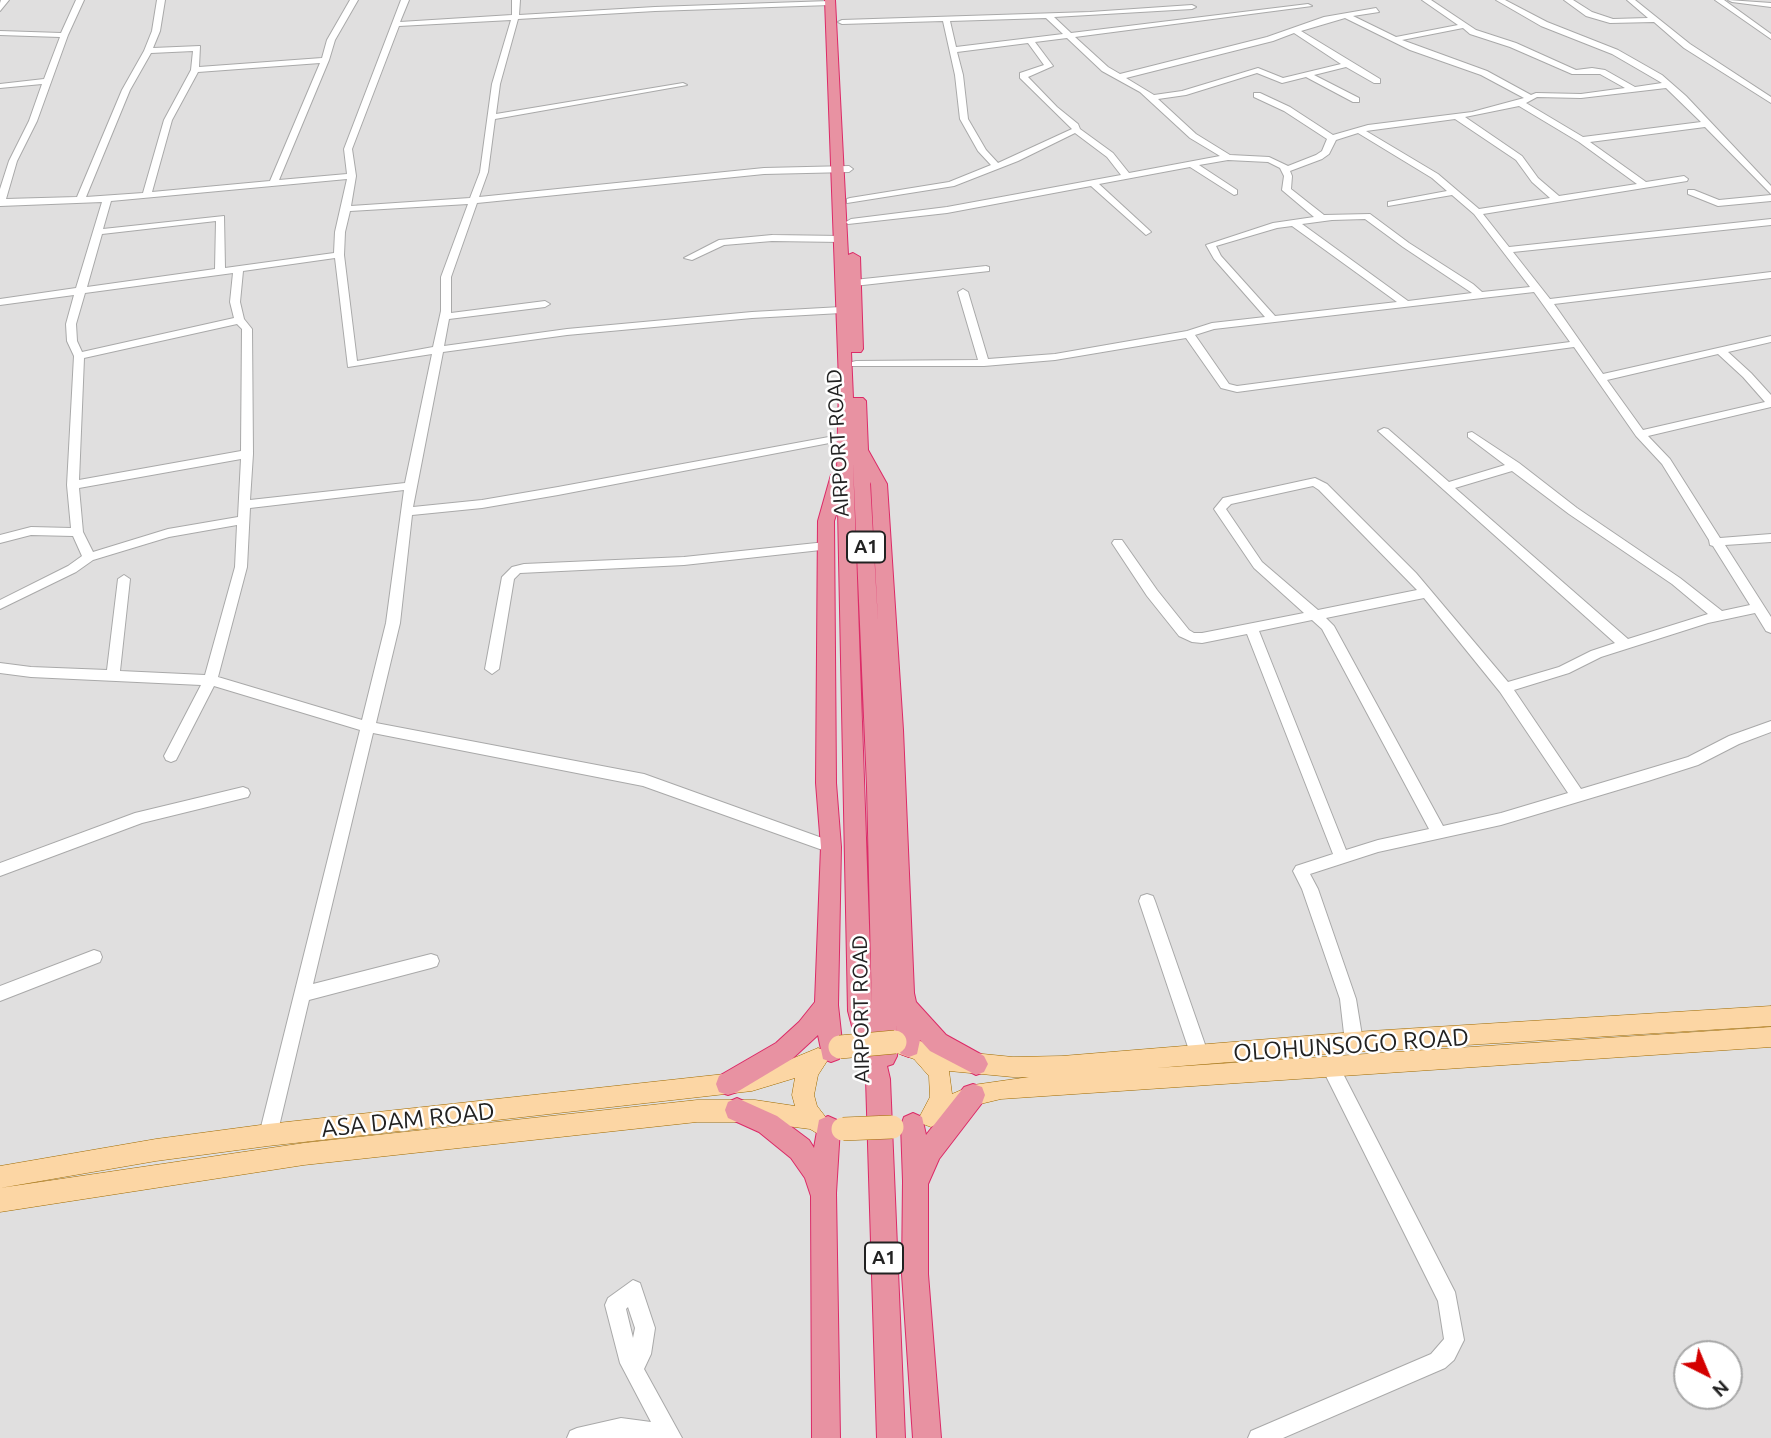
<!DOCTYPE html>
<style>
body{margin:0}
#map{position:relative;width:1771px;height:1438px;overflow:hidden;background:#f2efe9;font-family:Ubuntu,sans-serif}
canvas{display:block}
.north{position:absolute;left:1673px;top:1340px;width:70px;height:70px;box-sizing:border-box;background:#fff;border:2px solid #a7a7a7;border-radius:50%;rotate:137deg;font-size:19px;font-weight:700;line-height:28px;text-align:center;color:#222}
.north::after{content:'';display:block;margin:auto;width:24px;height:32px;background:#d40000;clip-path:polygon(50% 0,100% 100%,50% 72%,0 100%)}
</style>
<div id="map">
<canvas width="1771" height="1438"></canvas>
<div class="north">N</div>
</div>
<script>
const g = document.querySelector('canvas').getContext('2d');
g.lineJoin = 'round';
function paint(path, color) { g.fillStyle = color; g.fill(path, 'evenodd'); }
const toPath = rows => new Path2D(rows.map(r => 'M' + r).join(''));
function trace(path, color, width, dash) { g.strokeStyle = color; g.lineWidth = width; g.lineCap = dash ? 'butt' : 'round'; g.setLineDash(dash || []); g.stroke(path); }
function write(font, color, halo, rows, align = 'center') {
  g.font = font + ' Ubuntu,sans-serif'; g.lineWidth = 5; g.setLineDash([]); g.textBaseline = 'middle'; g.strokeStyle = halo; g.fillStyle = color; for (const [text, x, y, turn = 0] of rows) {
    g.save(); g.translate(x, y); g.rotate((+turn || 0) * Math.PI / 180); g.textAlign = isNaN(turn) ? turn : align; if (halo) g.strokeText(text, 0, 0); g.fillText(text, 0, 0); g.restore();
  }
}
paint(toPath([
 [0,0,1771,0,1771,1438,0,1438],
 [1687,1354,1729,1354,1729,1396,1687,1396]
]), '#e0dfdf');
const minor = toPath([
 [1,0,9,0,0,11,0,3,1,0],
 [76,0,84,0,68,35,37,121,17,161,6,199,77,197,122,90,144,51,152,31,157,0,165,0,160,31,153,48,200,46,199,67,322,58,327,40,350,0,358,0,335,40,329,60,279,180,347,174,344,149,401,0,409,0,400,22,512,15,512,0,520,0,519,15,655,7,830,1,834,3,830,5,655,11,518,19,500,84,496,114,683,83,687,85,495,119,488,172,479,197,764,168,849,166,853,169,849,172,764,174,477,203,451,277,451,313,545,301,550,304,545,307,449,319,444,346,567,329,752,312,841,307,846,310,841,313,752,318,567,335,443,352,413,507,482,500,558,487,845,434,851,437,845,440,558,495,482,508,412,515,400,623,376,723,644,774,836,843,839,847,836,851,831,853,643,786,373,733,313,984,431,954,437,956,439,961,437,966,431,968,309,1000,277,1135,274,1141,268,1144,262,1141,259,1135,360,730,214,686,176,760,171,762,166,760,164,756,201,685,31,677,0,673,0,663,31,667,107,670,118,579,124,575,130,579,120,671,205,675,235,567,237,525,169,537,93,560,76,572,0,609,0,600,68,566,82,556,73,536,31,535,0,543,0,535,31,527,71,528,67,485,74,356,67,341,66,324,74,295,0,305,0,299,76,288,102,202,0,206,0,189,9,161,29,121,42,84,0,88,0,84,44,79,60,37,0,35,0,31,61,33,76,0],
 [511,20,492,84,480,172,470,198,351,206,356,176,352,149,399,26,511,20],
 [193,51,191,70,164,120,143,193,86,197,130,90,151,53,193,51],
 [320,63,270,181,152,192,172,120,198,72,320,63],
 [347,179,335,232,334,253,225,268,224,216,103,229,111,201,347,179],
 [468,204,441,277,441,311,433,347,357,361,344,255,345,232,350,211,468,204],
 [216,221,215,269,87,287,102,234,216,221],
 [335,258,348,367,432,354,405,483,250,500,253,454,252,329,244,319,240,302,243,271,335,258],
 [233,273,230,302,234,318,82,352,77,341,76,324,85,293,233,273],
 [237,324,242,329,241,451,79,480,84,358,237,324],
 [241,459,238,517,168,529,93,552,83,532,79,488,241,459],
 [404,490,386,623,362,720,218,677,247,567,250,508,404,490],
 [1422,0,1431,0,1476,30,1516,43,1576,70,1592,68,1605,70,1635,87,1662,83,1612,54,1541,26,1496,0,1505,0,1547,22,1618,50,1662,75,1686,96,1771,186,1771,194,1705,127,1590,142,1646,182,1684,176,1688,179,1687,181,1483,214,1509,247,1771,219,1771,225,1513,252,1550,299,1771,272,1771,278,1554,304,1603,374,1771,336,1771,342,1728,352,1751,373,1771,395,1771,407,1648,436,1670,459,1720,538,1771,534,1771,542,1725,545,1771,617,1771,633,1766,631,1755,613,1708,623,1601,657,1569,673,1514,690,1581,789,1688,757,1729,736,1771,721,1771,732,1739,744,1698,765,1648,781,1501,825,1378,852,1310,874,1318,889,1356,999,1363,1042,1360,1048,1354,1050,1348,1048,1345,1042,1340,999,1302,889,1293,871,1296,866,1333,854,1247,634,1202,643,1192,642,1179,636,1147,596,1112,543,1114,540,1122,540,1157,590,1189,630,1194,633,1202,633,1304,613,1254,568,1214,509,1223,498,1315,478,1327,484,1416,573,1508,682,1559,667,1591,651,1615,643,1378,431,1384,428,1388,429,1449,482,1505,465,1468,437,1468,433,1472,432,1519,463,1577,508,1680,578,1722,611,1750,605,1713,546,1710,545,1709,540,1662,464,1636,436,1574,347,1237,392,1221,388,1186,338,1055,360,984,366,852,366,852,362,856,361,978,360,958,292,963,289,968,292,988,359,1055,354,1187,331,1212,323,1265,317,1214,259,1206,245,1273,223,1314,217,1282,190,1284,176,1280,168,1268,162,1228,160,1199,165,1237,190,1237,194,1234,195,1190,167,1099,184,1149,230,1151,232,1146,235,1091,186,947,213,848,224,846,222,851,219,947,207,1121,175,1107,157,1075,133,1018,161,954,186,847,203,847,199,850,198,949,182,991,165,978,151,960,119,955,75,943,21,842,24,838,22,842,20,1090,12,1192,5,1196,7,1192,9,1054,17,1071,33,1308,4,1312,6,1075,37,1108,67,1120,74,1267,37,1324,17,1376,8,1379,12,1353,16,1396,37,1458,25,1422,0],
 [1046,18,1063,34,956,47,950,21,1046,18],
 [1345,18,1410,50,1481,75,1524,98,1472,112,1368,125,1333,135,1290,107,1260,93,1254,93,1254,97,1284,111,1327,139,1322,151,1316,155,1288,166,1269,157,1230,155,1196,134,1158,99,1186,95,1257,73,1282,83,1306,77,1353,102,1359,102,1359,98,1314,75,1346,67,1374,83,1380,83,1380,79,1301,31,1345,18],
 [1463,28,1470,34,1510,47,1572,74,1600,74,1625,88,1581,94,1536,93,1531,95,1487,71,1402,40,1463,28],
 [1294,33,1341,64,1283,78,1258,68,1182,91,1154,95,1126,78,1273,41,1294,33],
 [1067,38,1102,71,1140,92,1190,138,1220,156,1129,173,1113,153,1080,129,1078,124,1057,107,1028,77,1053,66,1035,42,1067,38],
 [1028,43,1044,65,1020,73,1020,78,1072,129,998,163,986,150,968,119,963,75,957,52,1028,43],
 [1666,88,1701,122,1583,137,1526,103,1537,97,1581,98,1666,88],
 [1519,106,1579,142,1637,184,1559,196,1538,178,1522,156,1465,117,1519,106],
 [1455,119,1516,160,1532,182,1550,198,1479,209,1438,174,1366,131,1455,119],
 [1358,133,1432,178,1447,191,1388,202,1388,206,1452,195,1474,214,1530,287,1482,292,1473,284,1409,243,1370,214,1324,215,1291,189,1292,176,1290,171,1322,159,1329,154,1336,140,1358,133],
 [1365,219,1403,247,1472,293,1408,301,1302,224,1332,220,1365,219],
 [1292,226,1397,302,1275,316,1221,256,1216,246,1277,228,1292,226],
 [1534,292,1570,342,1237,386,1229,384,1195,335,1214,329,1534,292],
 [1718,354,1743,377,1765,402,1643,430,1607,380,1718,354],
 [1512,471,1569,514,1672,584,1708,614,1628,639,1455,488,1512,471],
 [1313,486,1319,490,1417,590,1318,610,1262,562,1226,509,1231,504,1313,486],
 [1424,598,1500,692,1568,793,1501,813,1443,826,1334,626,1326,618,1424,598],
 [1312,620,1322,629,1429,829,1378,840,1346,850,1259,631,1312,620],
 [1564,0,1573,0,1592,12,1613,19,1648,18,1627,0,1635,0,1690,44,1771,97,1771,103,1684,48,1654,22,1610,23,1586,16,1564,0],
 [1715,0,1724,0,1771,34,1771,39,1715,0],
 [1728,0,1771,3,1771,7,1732,2,1728,0],
 [1688,190,1694,190,1719,200,1771,195,1771,201,1718,206,1688,194,1688,190],
 [772,235,841,236,846,239,841,242,772,241,724,245,692,260,684,258,719,240,772,235],
 [986,266,989,267,989,271,854,286,849,283,854,280,986,266],
 [826,542,832,546,830,549,684,565,520,573,514,579,499,669,492,674,485,669,502,577,512,567,524,564,684,557,826,542],
 [243,787,248,789,250,793,248,797,142,823,0,876,0,863,135,813,243,787],
 [1147,894,1153,896,1155,901,1209,1056,1206,1062,1200,1064,1194,1062,1191,1056,1139,901,1141,896,1147,894],
 [94,950,100,952,102,957,100,962,0,1001,0,986,94,950],
 [1330,1058,1336,1060,1455,1292,1464,1340,1454,1360,1445,1368,1283,1438,1248,1438,1251,1431,1431,1354,1444,1339,1438,1301,1321,1066,1324,1060,1330,1058],
 [633,1280,640,1283,655,1328,651,1354,644,1369,682,1438,567,1438,570,1431,577,1428,621,1418,651,1422,620,1363,605,1305,608,1298,633,1280],
 [628,1307,635,1328,633,1338,626,1309,628,1307]
]);
const major = toPath([
 [1771,1006,1771,1026,1354,1052,1156,1068,1771,1027,1771,1047,1001,1099,976,1105,931,1127,923,1124,920,1116,930,1097,929,1076,914,1059,888,1050,885,1043,888,1036,896,1033,929,1044,933,1049,1013,1057,1062,1056,1354,1032,1771,1006],
 [949,1071,1013,1077,1029,1077,973,1085,952,1094,949,1071],
 [818,1048,826,1051,829,1058,818,1075,814,1095,817,1106,831,1124,828,1132,820,1135,810,1129,755,1122,697,1122,304,1165,0,1212,0,1188,304,1143,697,1100,755,1100,795,1106,792,1095,795,1078,752,1091,268,1146,156,1161,0,1188,0,1166,156,1139,268,1124,752,1071,789,1060,818,1048]
]);
const highway = toPath([
 [825,0,835,0,848,255,853,253,860,257,863,349,861,352,851,352,853,398,863,398,866,401,868,450,887,484,903,730,914,993,916,1002,946,1035,984,1056,988,1064,984,1072,976,1075,930,1051,920,1040,917,1054,909,1057,901,1054,897,1046,896,1024,897,1056,893,1064,887,1066,890,1079,905,1438,877,1438,866,1079,848,1011,838,509,834,521,836,783,841,847,838,1005,843,1051,839,1059,831,1062,823,1059,818,1035,792,1059,737,1092,728,1095,719,1092,716,1084,719,1076,776,1043,799,1022,815,1002,821,847,816,783,818,521,831,475,837,470,839,382,825,0],
 [853,462,867,787,872,1013,872,1011,853,462],
 [870,482,871,484,878,622,870,482],
 [973,1084,982,1087,985,1095,982,1103,939,1159,928,1184,928,1274,941,1438,913,1438,902,1274,903,1181,901,1125,904,1117,913,1113,922,1117,926,1135,964,1087,973,1084],
 [737,1098,777,1116,809,1140,814,1148,819,1120,828,1116,837,1120,840,1128,836,1193,840,1438,812,1438,811,1196,805,1178,791,1158,759,1132,728,1118,725,1110,728,1102,737,1098]
]);
trace(minor, '#a9a9a9', 2);
trace(major, '#a06b00', 1);
trace(highway, '#dc2a67', 2);
paint(minor, '#fff');
paint(major, '#fcd6a4');
paint(highway, '#e892a2');
const majorBridge = toPath([
 [840,1047,895,1042],
 [843,1129,892,1127]
]);
trace(majorBridge, '#a06b00', 24, []);
trace(majorBridge, '#fcd6a4', 23);
for (const [x, y, w] of [
 [866,547,38],
 [884,1258,38]
]) { const box = new Path2D(); box.roundRect(x - w / 2, y - 15.5, w, 31, 5); g.fillStyle = '#fff'; g.fill(box); trace(box, '#222', 2); }
write('bold 19px', '#222', null, [
 ["A1",866,547],
 ["A1",884,1258]
]);
write('21px', '#222', '#fff', [
 ["AIRPORT ROAD",838,443,-93],
 ["AIRPORT ROAD",861,1009,-91]
]);
write('24px', '#222', '#fff', [
 ["OLOHUNSOGO ROAD",1351,1045,-4],
 ["ASA DAM ROAD",408,1120,-6]
]);
</script>
